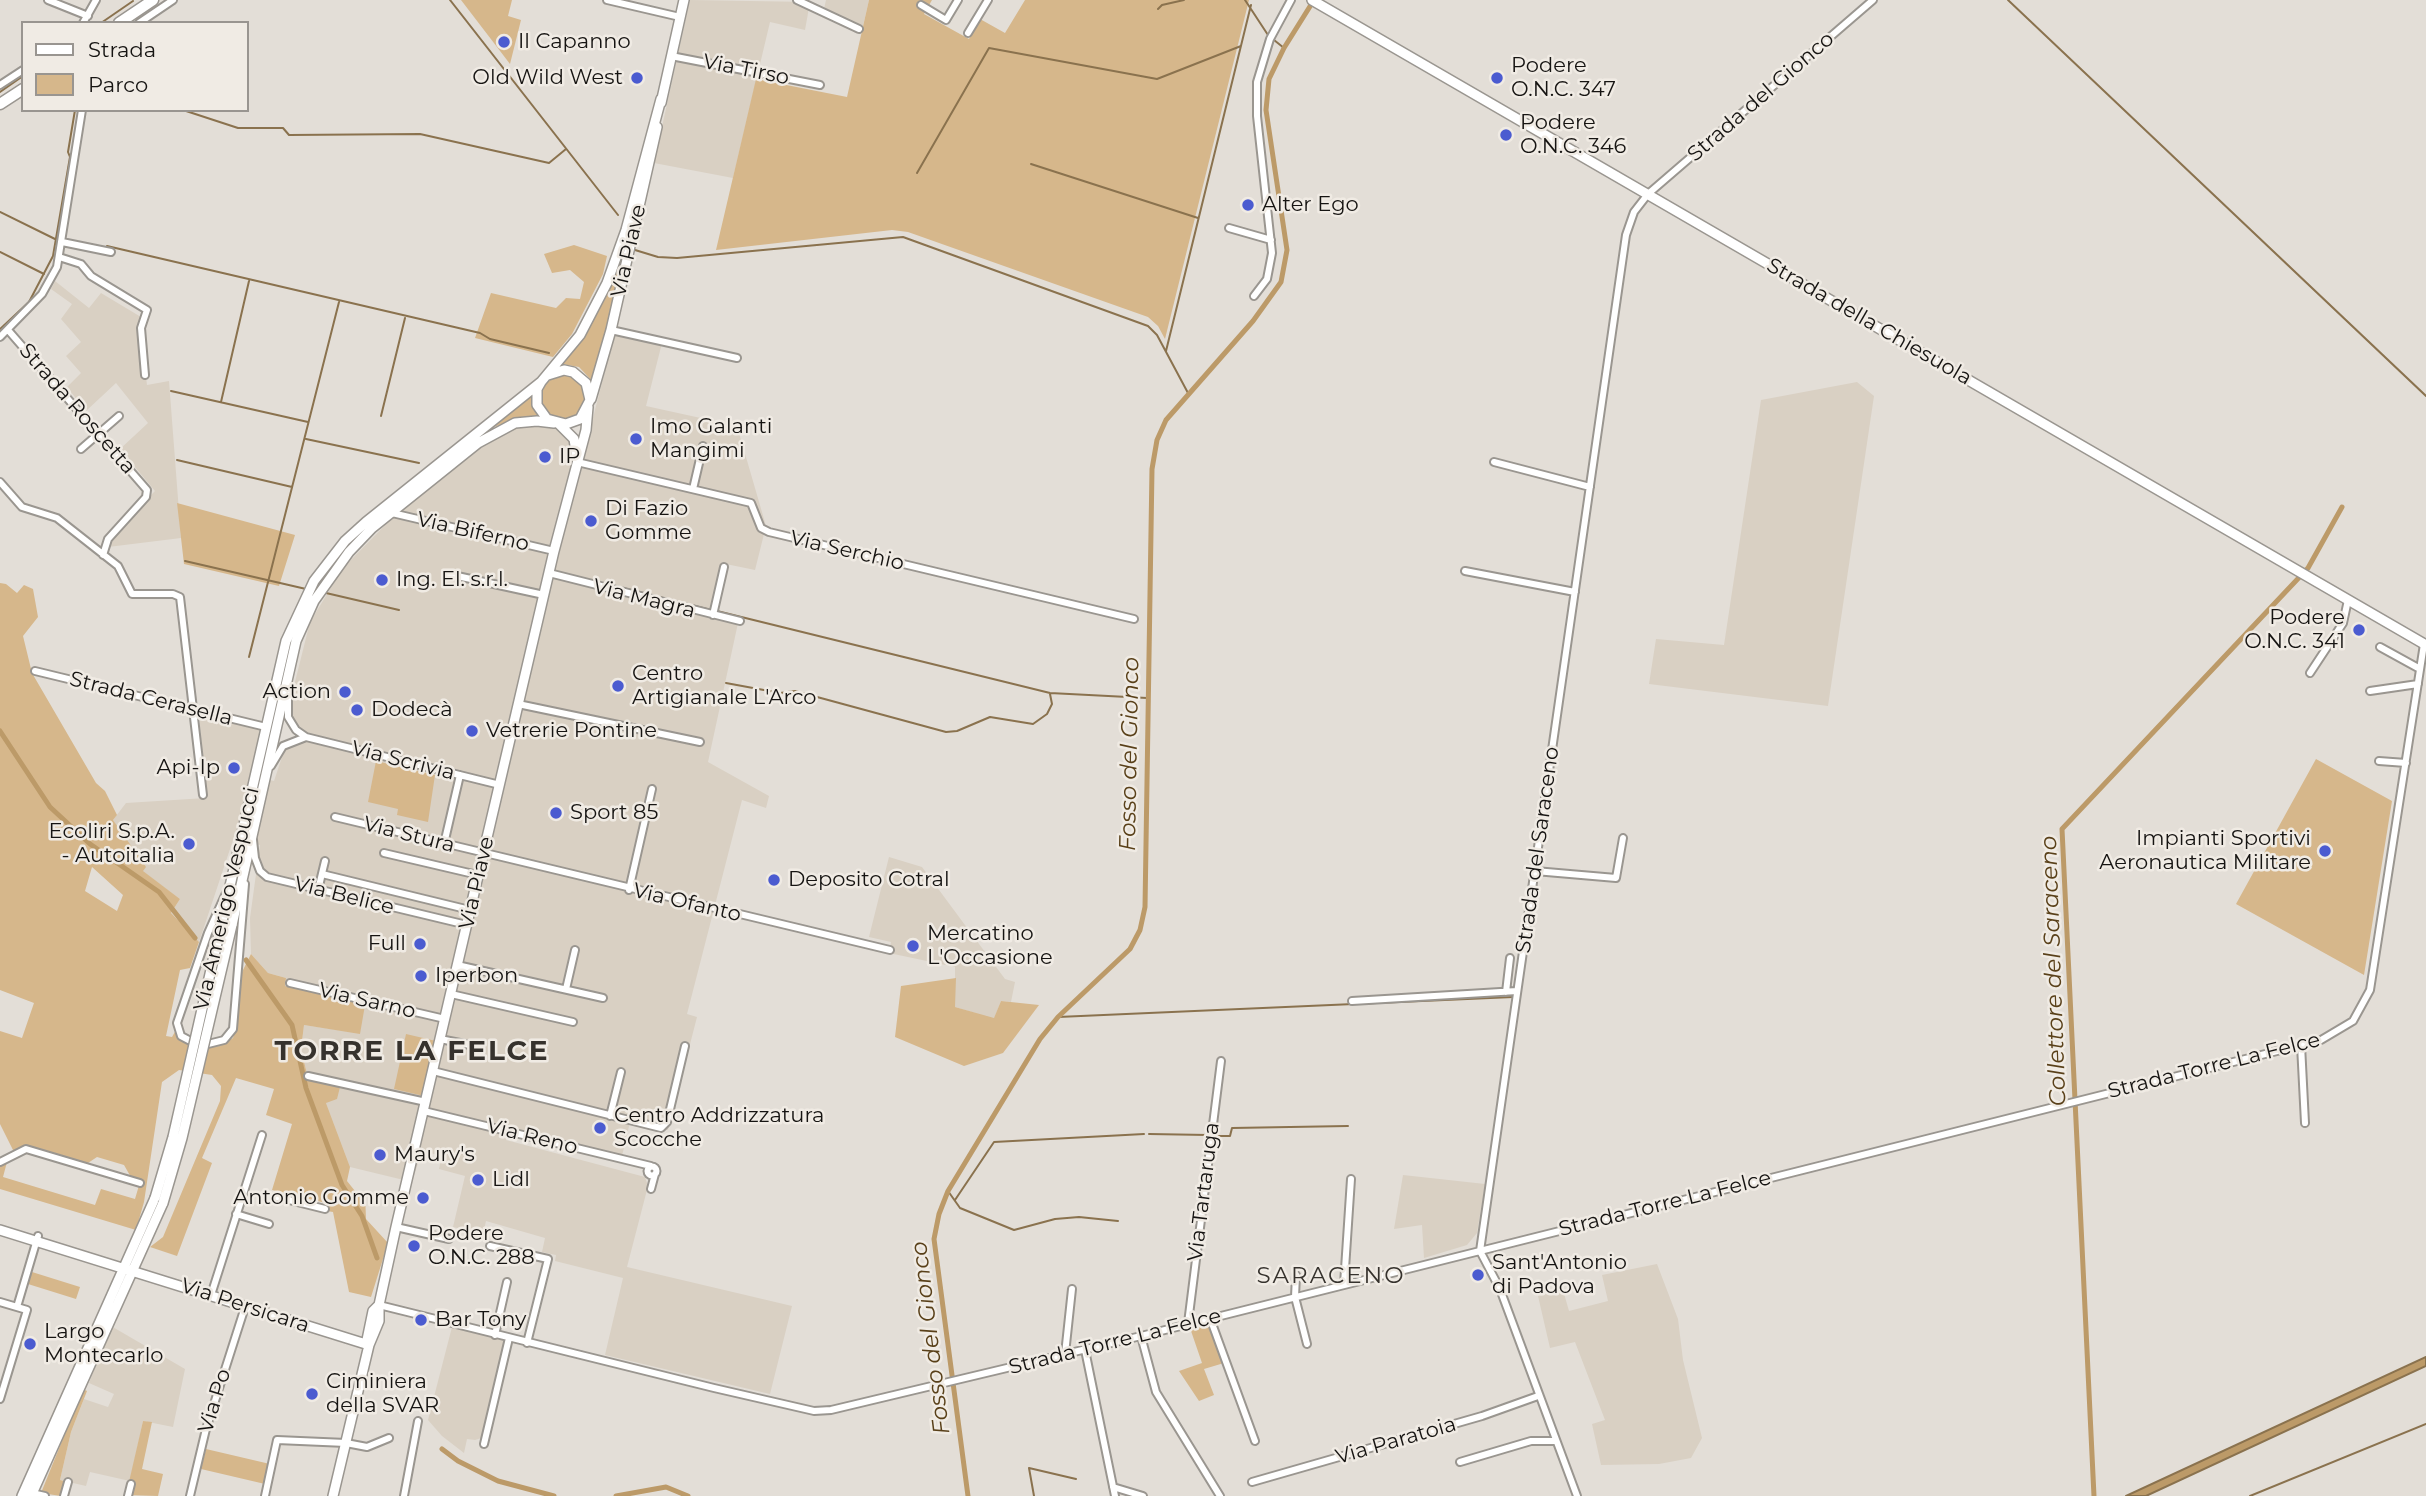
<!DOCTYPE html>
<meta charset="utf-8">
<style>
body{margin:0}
#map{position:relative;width:2426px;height:1496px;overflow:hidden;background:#e3ded7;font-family:Montserrat,sans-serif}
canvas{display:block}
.legend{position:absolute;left:21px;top:21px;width:228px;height:91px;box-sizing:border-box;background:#f0ebe4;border:2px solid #999590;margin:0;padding:9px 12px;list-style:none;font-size:21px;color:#161412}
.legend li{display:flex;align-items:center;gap:14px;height:35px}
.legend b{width:35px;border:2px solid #999590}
</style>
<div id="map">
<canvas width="2426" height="1496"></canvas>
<ul class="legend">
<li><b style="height:9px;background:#fff"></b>Strada</li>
<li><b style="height:19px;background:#d6b78b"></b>Parco</li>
</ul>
</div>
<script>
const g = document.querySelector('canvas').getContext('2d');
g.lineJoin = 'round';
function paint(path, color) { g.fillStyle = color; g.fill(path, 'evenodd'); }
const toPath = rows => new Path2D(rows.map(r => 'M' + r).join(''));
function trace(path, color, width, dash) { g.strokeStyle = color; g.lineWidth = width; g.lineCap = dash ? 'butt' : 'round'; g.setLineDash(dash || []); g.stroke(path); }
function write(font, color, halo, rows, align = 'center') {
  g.font = font + ' Montserrat,sans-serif'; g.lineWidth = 5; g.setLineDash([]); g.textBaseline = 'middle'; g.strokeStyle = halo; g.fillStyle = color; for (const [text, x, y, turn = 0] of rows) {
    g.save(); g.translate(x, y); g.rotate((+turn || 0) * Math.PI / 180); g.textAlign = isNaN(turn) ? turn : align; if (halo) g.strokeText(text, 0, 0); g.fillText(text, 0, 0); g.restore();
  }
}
paint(toPath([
 [690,0,810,2,805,30,770,22,733,178,654,163],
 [826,0,869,0,863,26,824,9],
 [55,281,89,308,101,293,141,317,143,377,146,377,147,385,169,381,181,538,108,547,110,537,155,491,120,449,148,423,116,383,86,411,67,387,81,373,66,356,81,342,61,319,72,304,51,289],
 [615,332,662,343,646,406,737,426,766,526,755,570,721,563,709,616,738,623,708,762,769,796,766,808,742,800,687,1014,697,1017,668,1130,630,1122,622,1156,509,1129,506,1140,645,1177,648,1186,627,1267,792,1306,770,1394,605,1355,623,1278,555,1261,556,1255,542,1252,545,1238,486,1221,483,1234,453,1227,465,1176,439,1169,442,1156,422,1151,412,1182,350,1167,326,1103,308,1078,301,1049,304,1025,360,1033,285,986,286,978,268,973,251,954,250,918,260,845,234,837,199,942,171,913,180,899,142,871,113,820,126,803,206,798,199,715,261,729,253,776,274,781,285,748,305,741,307,734,295,726,289,712,294,686,310,622,343,568,400,510,495,434,528,425,554,428,567,436,583,457],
 [1857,382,1874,396,1828,706,1649,684,1656,639,1724,645,1761,400],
 [889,857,922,867,1005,979,1015,982,1011,1002,1001,1001,994,1019,955,1007,955,967,889,953,891,942,869,937],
 [1403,1175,1485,1184,1477,1233,1467,1245,1424,1258,1422,1225,1394,1229],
 [1657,1264,1678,1319,1683,1360,1702,1438,1691,1458,1659,1464,1601,1465,1592,1424,1605,1420,1575,1342,1550,1348,1538,1296,1563,1290,1569,1311,1608,1301,1602,1275],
 [111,1326,185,1369,173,1427,143,1421,130,1481,90,1472,86,1486,60,1480,71,1432,84,1399,108,1407,114,1394,89,1383],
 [452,1327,512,1342,488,1436,475,1440,467,1439,464,1453,442,1436,428,1420]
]), '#d9d0c3');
paint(toPath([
 [461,0,512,0,508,16,521,20,510,64],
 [869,0,932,0,924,14,969,39,980,19,1005,33,1025,0,1249,0,1165,339,1158,326,1148,317,908,232,892,230,716,250,756,79,847,97],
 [627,244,595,384,579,367,562,364,604,301],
 [574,245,607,256,603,274,572,334,553,357,475,338,491,293,556,308,566,298,580,299,584,282,570,270,552,273,544,254],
 '542 397a22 22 0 1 1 44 0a22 22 0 1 1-44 0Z',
 [532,394,533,407,539,418,512,420,494,427,376,522,308,610,201,1038,290,651,315,593,333,565,371,523],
 [177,503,295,535,279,586,184,564],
 [0,583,6,584,17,593,24,585,33,589,38,617,23,636,32,673,96,783,105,791,117,815,113,820,146,867,143,871,180,899,171,913,199,942,190,968,180,970,166,1036,172,1037,176,1030,200,1047,220,1046,233,1038,237,1024,241,974,251,954,268,973,286,978,285,986,365,1005,360,1034,304,1025,301,1049,308,1078,340,1087,337,1099,326,1103,350,1167,347,1181,355,1191,365,1193,366,1219,388,1243,371,1297,349,1292,333,1212,327,1211,326,1203,272,1190,292,1124,266,1115,274,1089,236,1078,202,1158,212,1163,177,1256,150,1247,163,1237,220,1101,221,1086,212,1075,179,1070,162,1082,144,1202,136,1230,0,1189,0,1166,7,1162,3,1177,95,1205,101,1189,135,1199,140,1182,132,1179,124,1165,97,1157,85,1165,26,1146,14,1152,0,1124,0,1031,22,1038,34,1003,0,990],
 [92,867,123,895,117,911,85,891],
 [2316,759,2392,801,2364,975,2236,904],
 [376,761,435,775,428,822,397,815,398,809,368,802],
 [956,978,955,1007,994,1018,1001,1001,1039,1005,1003,1053,964,1066,895,1037,901,986],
 [406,1034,436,1041,424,1096,394,1089],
 [32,1272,80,1287,76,1299,28,1284],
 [1210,1324,1224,1363,1204,1369,1214,1395,1199,1401,1179,1371,1202,1363,1190,1328],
 [83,1389,87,1391,71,1432,60,1480,64,1481,61,1496,41,1493],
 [143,1421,152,1422,142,1469,163,1474,158,1496,126,1495],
 [206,1449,270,1464,265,1484,201,1469]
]), '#d6b78b');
const water = toPath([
 [2426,1357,2426,1366,2146,1496,2126,1496,2426,1357]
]);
paint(water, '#bc9a68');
trace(water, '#8a724e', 2);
trace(toPath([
 [450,0,618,215],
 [1245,0,1268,35],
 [2008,0,2426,396],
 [1158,9,1162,5,1184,0],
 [101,23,133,1],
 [1274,40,1284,48],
 [0,92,23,76],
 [183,110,238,128,283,128,289,135,420,134,549,163,566,149],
 [1031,164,1198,218],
 [917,173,989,48,1157,79,1241,46],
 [0,212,55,239],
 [107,246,480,333,490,339,549,353],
 [635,250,658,257,677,258,903,237,1148,326,1157,335,1188,393],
 [0,252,44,274],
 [0,329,29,302,53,256,70,157,68,152,75,110],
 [1166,351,1251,5],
 [171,391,308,422],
 [221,402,249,281],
 [381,416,405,318],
 [306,439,419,463],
 [177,460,292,487],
 [185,561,306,589],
 [615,586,711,610],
 [326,593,399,610],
 [717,611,1050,693,1147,698],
 [249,657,339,302],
 [726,683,780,693,795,691,946,732,957,731,990,717,1033,724,1047,714,1052,704,1050,694],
 [1058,1017,1513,997],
 [1149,1134,1208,1135],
 [1216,1136,1230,1136,1232,1128,1348,1126],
 [948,1191,960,1208,1014,1230,1055,1219,1079,1217,1118,1221],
 [955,1200,994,1142,1144,1134],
 [1034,1496,1029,1468,1076,1479],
 [2250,1496,2426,1424]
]), '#8a724e', 2);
trace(toPath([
 [0,731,50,807,90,844,159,892,195,938],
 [246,960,292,1025,306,1088,342,1185,362,1216,377,1258],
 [442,1449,458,1461,498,1481,554,1496],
 [616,1496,666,1487,688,1496],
 [968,1496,934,1239,939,1214,948,1191,1040,1039,1058,1017,1130,949,1140,930,1145,907,1152,469,1157,440,1166,420,1253,321,1281,282,1287,250,1266,110,1269,79,1284,48,1314,0],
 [2094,1496,2062,829,2308,568,2342,507]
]), '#bc9a68', 5);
const street = toPath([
 [48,0,88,16],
 [607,0,680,17],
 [797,0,859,29],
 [921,5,946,20,958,0],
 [83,23,96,0],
 [139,23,173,0],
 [968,33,988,0],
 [671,56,820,85],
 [0,85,23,70],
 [1229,228,1271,240],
 [62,242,111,252],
 [59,257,81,264,91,276,147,310,141,328,145,375],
 [1254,296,1267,279,1272,253,1257,116,1257,82,1270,39,1291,0],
 [8,330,147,490,146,497,108,539,103,555],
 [611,330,737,358],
 [0,337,42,294,57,267,82,110],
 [81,449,119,416],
 [577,462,751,503,761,528,769,532,1134,619],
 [1494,462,1590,487],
 [0,482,22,507,57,518,118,566,132,594,173,594,180,597,203,795],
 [693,489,703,446],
 [392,513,554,551],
 [1465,571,1575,592],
 [549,573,740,621],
 [448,574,544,595],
 [713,615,724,567],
 [2380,647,2420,669],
 [35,671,266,727],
 [2310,673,2343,623,2348,600],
 [288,691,288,717,296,730,306,737,500,785],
 [2370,691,2418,684],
 [518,704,700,742],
 [2379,761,2406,763],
 [271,766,283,746,306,737],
 [335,817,890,950],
 [253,840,255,858,260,871,267,877,467,925],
 [444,844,460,775],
 [384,853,478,875],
 [1535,871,1616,878,1623,838],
 [322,874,470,910],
 [318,890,325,861],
 [629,890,652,789],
 [226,893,208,933,177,1023,181,1036,200,1046,224,1040,233,1029,245,884],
 [457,965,603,998],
 [290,983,445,1019],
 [566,989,575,950],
 [1506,992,1510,958],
 [451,994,573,1022],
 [1352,1001,1517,991],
 [440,1039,470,1045],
 [2301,1045,2305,1123],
 [433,1071,661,1128,667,1122,685,1046],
 [308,1076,426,1102],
 [424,1111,651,1166],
 [610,1116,621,1072],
 [0,1162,26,1149,140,1183],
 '647.5 1171a4.5 4.5 0 1 1 9 0a4.5 4.5 0 1 1-9 0Z',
 [651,1189,655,1174],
 [277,1197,325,1209],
 [236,1214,269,1224],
 [396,1227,449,1239],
 [490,1246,548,1259,527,1343],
 [1296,1275,1295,1297,1307,1344],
 [1344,1284,1351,1179],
 [211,1295,262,1135],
 [0,1302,27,1310,0,1399],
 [379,1305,714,1388,814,1411,831,1410,1141,1336,2321,1040,2353,1021,2370,990,2424,644],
 [17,1307,38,1236],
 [1210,1318,1255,1441],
 [1188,1323,1221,1061],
 [495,1335,507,1282],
 [1141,1336,1156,1392,1220,1496],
 [1085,1350,1115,1496],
 [1065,1354,1072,1289],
 [484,1444,509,1338],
 [1460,1462,1531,1441,1556,1441],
 [1252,1482,1482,1416,1538,1396],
 [1113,1487,1143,1496],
 [32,1493,45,1496],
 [64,1496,68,1482],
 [128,1496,131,1484],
 [190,1496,206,1429,245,1307],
 [265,1496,277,1440,346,1443,367,1447,389,1438],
 [404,1496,418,1421],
 [1577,1496,1500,1289,1480,1251,1626,235,1634,212,1648,194,1873,0]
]);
const secondary = toPath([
 [1312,0,2426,645],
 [661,103,684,0],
 [548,375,564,370,573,372,586,383,590,400,580,419,566,424,547,419,537,405,537,389,541,382,580,335,607,283,626,230,661,99],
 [591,399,611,330,657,127],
 [559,424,574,439,577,458],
 [222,921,286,641,314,581,345,541,366,522,541,382],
 [232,925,296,641,314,601,349,552,372,528,478,443,515,423,537,421,554,423],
 [0,1230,369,1345],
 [367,1340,373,1311,379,1305],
 [22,1496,155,1198],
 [31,1496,163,1203],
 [333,1496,369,1345,379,1321,379,1305,396,1227,554,551,586,430,588,407]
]);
const primary = toPath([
 [119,23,153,0],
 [0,104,23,89]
]);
trace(street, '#9a9690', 10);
trace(secondary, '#9a9690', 12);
trace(primary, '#9a9690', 13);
trace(street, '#fff', 6);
trace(secondary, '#fff', 9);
trace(primary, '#fff', 10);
const secondaryBridge = toPath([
 [155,1198,173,1137,222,921],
 [163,1203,182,1138,232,925]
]);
trace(secondaryBridge, '#9a9690', 12, []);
trace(secondaryBridge, '#fff', 9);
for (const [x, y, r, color] of [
 [504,42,7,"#4b5bd0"],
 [637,78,7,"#4b5bd0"],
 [1497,78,7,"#4b5bd0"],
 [1506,135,7,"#4b5bd0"],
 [1248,205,7,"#4b5bd0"],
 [636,439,7,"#4b5bd0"],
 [545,457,7,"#4b5bd0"],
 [591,521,7,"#4b5bd0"],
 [382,580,7,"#4b5bd0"],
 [2359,630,7,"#4b5bd0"],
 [618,686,7,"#4b5bd0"],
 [345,692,7,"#4b5bd0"],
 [357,710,7,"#4b5bd0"],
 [472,731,7,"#4b5bd0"],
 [234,768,7,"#4b5bd0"],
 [556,813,7,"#4b5bd0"],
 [189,844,7,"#4b5bd0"],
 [2325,851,7,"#4b5bd0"],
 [774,880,7,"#4b5bd0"],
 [420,944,7,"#4b5bd0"],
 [913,946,7,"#4b5bd0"],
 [421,976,7,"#4b5bd0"],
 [600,1128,7,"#4b5bd0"],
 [380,1155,7,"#4b5bd0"],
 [478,1180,7,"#4b5bd0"],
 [423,1198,7,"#4b5bd0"],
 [414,1246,7,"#4b5bd0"],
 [1478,1275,7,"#4b5bd0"],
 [421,1320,7,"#4b5bd0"],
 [30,1344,7,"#4b5bd0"],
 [312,1394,7,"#4b5bd0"]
]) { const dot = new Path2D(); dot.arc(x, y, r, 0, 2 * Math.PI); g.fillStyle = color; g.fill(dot); trace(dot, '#f0ebe4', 2.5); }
write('21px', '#161412', '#f0ebe4', [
 ["Il Capanno",518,42],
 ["Podere",1511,66],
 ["O.N.C. 347",1511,90],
 ["Old Wild West",623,78,"right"],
 ["Podere",1520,123],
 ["O.N.C. 346",1520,147],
 ["Alter Ego",1262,205],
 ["Imo Galanti",650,427],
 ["Mangimi",650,451],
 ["IP",559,457],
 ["Di Fazio",605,509],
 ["Gomme",605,533],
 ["Ing. El. s.r.l.",396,580],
 ["Podere",2345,618,"right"],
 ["O.N.C. 341",2345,642,"right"],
 ["Centro",632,674],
 ["Artigianale L'Arco",632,698],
 ["Action",331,692,"right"],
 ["Dodecà",371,710],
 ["Vetrerie Pontine",486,731],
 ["Api-Ip",220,768,"right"],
 ["Sport 85",570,813],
 ["Ecoliri S.p.A.",175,832,"right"],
 ["- Autoitalia",175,856,"right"],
 ["Impianti Sportivi",2311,839,"right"],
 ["Aeronautica Militare",2311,863,"right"],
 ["Deposito Cotral",788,880],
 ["Mercatino",927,934],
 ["L'Occasione",927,958],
 ["Full",406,944,"right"],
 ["Iperbon",435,976],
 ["Centro Addrizzatura",614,1116],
 ["Scocche",614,1140],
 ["Maury's",394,1155],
 ["Lidl",492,1180],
 ["Antonio Gomme",409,1198,"right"],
 ["Podere",428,1234],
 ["O.N.C. 288",428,1258],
 ["Sant'Antonio",1492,1263],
 ["di Padova",1492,1287],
 ["Bar Tony",435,1320],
 ["Largo",44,1332],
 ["Montecarlo",44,1356],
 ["Ciminiera",326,1382],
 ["della SVAR",326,1406]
], 'left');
write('21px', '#161412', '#f0ebe4', [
 ["Via Tirso",746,70,11],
 ["Strada del Gionco",1761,97,-41],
 ["Via Piave",629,251,-77],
 ["Strada della Chiesuola",1869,322,30],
 ["Strada Roscetta",77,409,49],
 ["Via Biferno",473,532,13],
 ["Via Serchio",847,551,13],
 ["Via Magra",644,599,14],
 ["Strada Cerasella",151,699,14],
 ["Via Scrivia",403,761,14],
 ["Via Stura",409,835,14],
 ["Strada del Saraceno",1538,850,-82],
 ["Via Piave",477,883,-77],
 ["Via Belice",344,896,14],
 ["Via Amerigo Vespucci",227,899,-77],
 ["Via Ofanto",687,903,13],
 ["Via Sarno",367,1001,13],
 ["Strada Torre La Felce",2214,1066,-14],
 ["Via Reno",532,1137,14],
 ["Via Tartaruga",1204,1192,-83],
 ["Strada Torre La Felce",1665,1204,-14],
 ["Via Persicara",245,1306,18],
 ["Strada Torre La Felce",1115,1342,-14],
 ["Via Po",215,1401,-73],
 ["Via Paratoia",1396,1441,-16]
]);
write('italic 23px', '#594019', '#f0ebe4', [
 ["Fosso del Gionco",1130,754,-89],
 ["Collettore del Saraceno",2054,971,-92],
 ["Fosso del Gionco",931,1338,-97]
]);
g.letterSpacing = '2px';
write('23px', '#36322d', '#f0ebe4', [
 ["SARACENO",1331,1276]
]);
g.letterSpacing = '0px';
g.letterSpacing = '2px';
write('bold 28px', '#36322d', '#f0ebe4', [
 ["TORRE LA FELCE",412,1052]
]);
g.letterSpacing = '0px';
</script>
